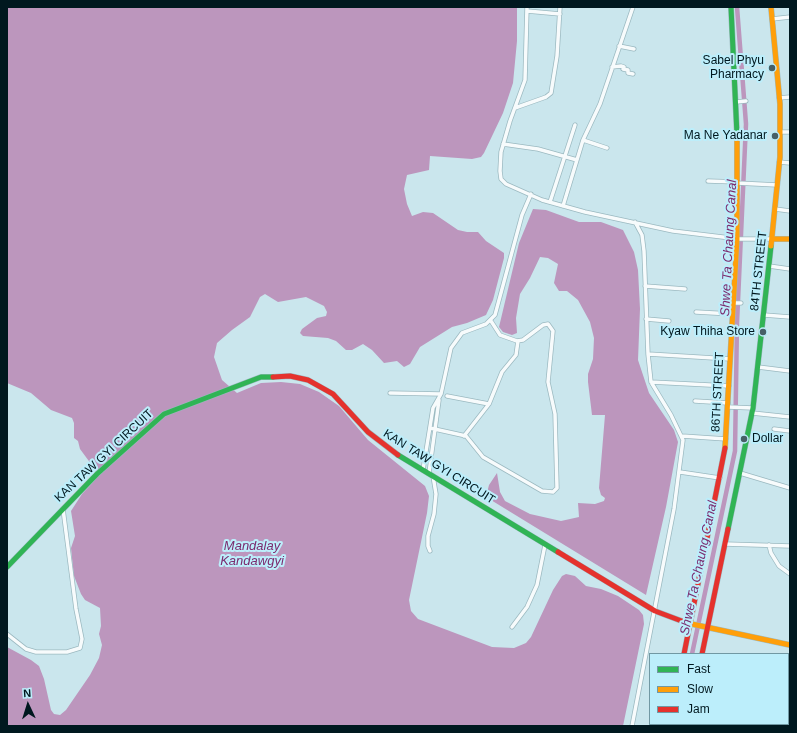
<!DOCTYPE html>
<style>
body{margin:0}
#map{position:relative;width:797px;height:733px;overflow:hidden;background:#cae6ed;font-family:Helvetica,sans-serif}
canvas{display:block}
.frame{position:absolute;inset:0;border:8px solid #00181f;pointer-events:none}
.legend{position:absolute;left:649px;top:653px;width:140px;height:72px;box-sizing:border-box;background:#bceefb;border:1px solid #7198a3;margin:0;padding:5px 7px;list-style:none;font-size:12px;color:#00181f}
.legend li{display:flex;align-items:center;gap:8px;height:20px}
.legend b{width:20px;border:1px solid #7198a3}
.north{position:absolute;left:8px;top:685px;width:40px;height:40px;-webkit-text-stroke:3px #bceefb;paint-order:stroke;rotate:356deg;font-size:11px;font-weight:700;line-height:16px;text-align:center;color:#00181f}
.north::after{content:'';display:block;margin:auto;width:14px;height:18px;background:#00181f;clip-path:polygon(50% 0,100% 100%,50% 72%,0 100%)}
</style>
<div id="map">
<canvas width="797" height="733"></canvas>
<div class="frame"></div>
<ul class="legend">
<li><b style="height:5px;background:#30b455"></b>Fast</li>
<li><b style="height:5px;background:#ff9f0a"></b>Slow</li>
<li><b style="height:5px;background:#e5322d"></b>Jam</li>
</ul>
<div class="north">N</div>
</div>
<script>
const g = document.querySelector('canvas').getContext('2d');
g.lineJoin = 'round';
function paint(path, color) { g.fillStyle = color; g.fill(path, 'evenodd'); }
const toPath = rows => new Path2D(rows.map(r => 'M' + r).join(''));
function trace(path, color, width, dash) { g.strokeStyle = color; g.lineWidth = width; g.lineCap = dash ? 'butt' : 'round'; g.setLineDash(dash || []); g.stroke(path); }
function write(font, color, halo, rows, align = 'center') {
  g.font = font + ' Helvetica,sans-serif'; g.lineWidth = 4; g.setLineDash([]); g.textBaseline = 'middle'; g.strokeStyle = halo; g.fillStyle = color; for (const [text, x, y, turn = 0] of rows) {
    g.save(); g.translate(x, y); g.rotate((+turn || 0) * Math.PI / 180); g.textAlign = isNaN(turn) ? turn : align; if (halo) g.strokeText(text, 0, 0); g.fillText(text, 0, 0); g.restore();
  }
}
paint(toPath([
 [7,7,517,7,517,41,513,83,503,113,484,153,481,157,472,159,430,156,429,170,407,175,404,189,407,204,412,216,423,212,433,213,458,230,467,232,478,232,486,241,504,253,504,258,493,300,486,315,467,323,452,327,420,347,410,364,404,367,397,361,384,363,372,350,363,344,352,350,346,350,336,341,328,338,303,336,300,333,302,329,317,318,326,316,327,312,324,306,306,297,278,302,265,294,260,297,250,317,232,330,217,343,214,357,222,380,237,393,261,383,281,382,300,384,319,392,339,406,368,440,425,486,429,496,427,513,409,600,411,611,418,619,492,647,514,648,526,643,531,637,553,590,562,576,566,574,575,576,586,586,601,589,618,596,639,610,643,615,644,624,623,726,7,726,7,647,31,660,39,666,44,679,51,710,54,714,60,715,66,710,90,675,99,658,102,645,99,634,101,626,100,608,85,600,81,594,74,576,72,558,71,548,75,536,71,511,82,494,95,480,97,472,80,449,78,441,74,438,74,423,72,418,51,410,31,393,7,383],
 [533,209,546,210,579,222,601,222,623,230,634,252,638,270,640,309,638,360,649,393,674,430,678,442,666,507,646,595,486,497,489,485,497,473,500,492,505,501,530,514,561,521,579,517,578,503,595,504,604,501,605,498,601,495,599,488,605,415,592,415,588,382,588,374,593,359,594,338,590,322,578,300,567,291,559,291,554,283,558,264,548,258,540,257,530,278,520,294,516,318,517,333,512,335,503,332,499,327,519,243]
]), '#bc96bd');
trace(toPath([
 [692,654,735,451,737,323,746,124,737,7],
 [676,726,677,724]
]), '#bc96bd', 4.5);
const street = toPath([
 [527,7,525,80,510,121,501,152,500,171,501,179,506,184,542,200,585,212,673,231,739,239,772,239],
 [527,11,560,14],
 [772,19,790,17],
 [619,46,634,49],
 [612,67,621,66,624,67,623,69,628,70,628,73,633,74],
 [779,98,790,97],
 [736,102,746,101],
 [515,108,546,97,551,93,557,56,560,7],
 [780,132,790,132],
 [583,140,607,148],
 [503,144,538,149,577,160],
 [779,162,790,163],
 [708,181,737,182],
 [737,183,777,185],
 [550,202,575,125],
 [563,206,583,140,600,104,633,7],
 [775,209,790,211],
 [769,266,790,269],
 [645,286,685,289],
 [733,303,741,303],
 [696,312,732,314],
 [764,315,790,317],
 [646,319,669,321],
 [648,354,730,359],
 [758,367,790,371],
 [651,382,729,386],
 [390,393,441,394],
 [447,396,489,404],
 [695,401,728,403],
 [728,407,753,408],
 [752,413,790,417],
 [430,428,466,436,483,457,542,491,553,492,557,488,555,414,548,382,553,331,548,324,543,325,523,340,517,341,500,335,491,321],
 [774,429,790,431],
 [464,436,489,404,502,372,516,355,518,341],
 [682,436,726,439],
 [423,470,433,408,441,394,451,348,462,333,486,324,495,315,522,215,531,194],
 [680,472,720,478],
 [429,473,439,400],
 [740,473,790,488],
 [725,544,790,546],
 [769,545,771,553,779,566,790,574],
 [430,551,428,546,428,536,434,514,436,494,433,476],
 [512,627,527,607,537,585,545,545],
 [7,634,26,649,36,652,67,652,80,648,82,639,76,609,63,509],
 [785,724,790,725],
 [632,726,674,509,683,440,671,415,651,382,648,354,644,251,642,235,635,222]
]);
const fast = toPath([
 [731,7,737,135],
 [398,455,558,552],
 [728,529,753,408,771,246],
 [7,567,97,474,164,414,261,377,273,377],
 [669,724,669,726],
 [688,726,689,724]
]);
const slow = toPath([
 [771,7,780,104,780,157,771,246],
 [772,239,790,239],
 [725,448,737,239,737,135],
 [687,623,790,645]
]);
const jam = toPath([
 [273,377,290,376,308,380,333,394,368,432,398,455],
 [558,552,655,611,687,623],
 [684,654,725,448],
 [702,654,728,529]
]);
trace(street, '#9bb9c0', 5);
trace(fast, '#9bb9c0', 6);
trace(slow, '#9bb9c0', 6);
trace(jam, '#9bb9c0', 6);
trace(street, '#f7fbfc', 3.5);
trace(fast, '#30b455', 5);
trace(slow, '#ff9f0a', 5);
trace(jam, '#e5322d', 5);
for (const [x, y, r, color] of [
 [772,68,4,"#476067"],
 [775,136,4,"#476067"],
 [763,332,4,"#476067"],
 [744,439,4,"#476067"]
]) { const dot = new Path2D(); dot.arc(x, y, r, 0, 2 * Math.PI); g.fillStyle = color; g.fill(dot); trace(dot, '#bceefb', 1.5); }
write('12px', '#00181f', '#bceefb', [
 ["Sabel Phyu",764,61],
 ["Pharmacy",764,75],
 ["Ma Ne Yadanar",767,136],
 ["Kyaw Thiha Store",755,332],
 ["Dollar",752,439,"left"]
], 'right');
write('12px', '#00181f', '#bceefb', [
 ["84TH STREET",759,271,-84],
 ["86TH STREET",718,392,-87],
 ["KAN TAW GYI CIRCUIT",104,456,-43],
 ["KAN TAW GYI CIRCUIT",439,467,32]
]);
write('italic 13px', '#7b2b6e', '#bceefb', [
 ["Shwe Ta Chaung Canal",729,248,-87],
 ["Mandalay",252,546],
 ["Kandawgyi",252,561],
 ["Shwe Ta Chaung Canal",699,568,-78]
]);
</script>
